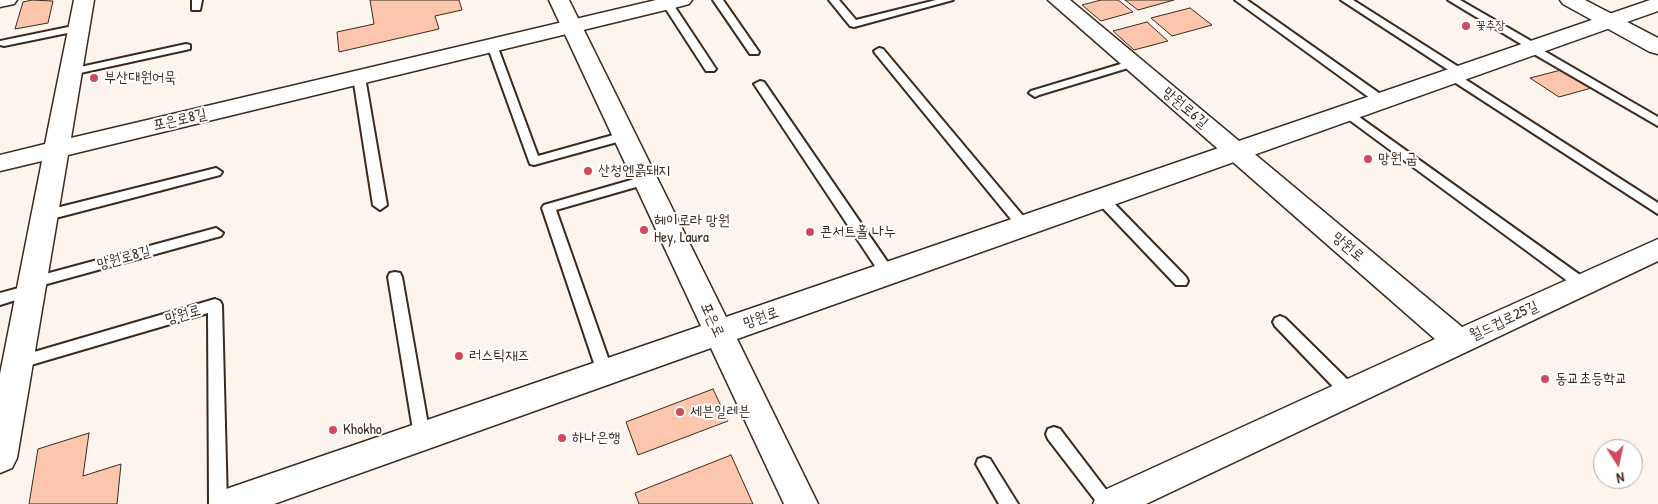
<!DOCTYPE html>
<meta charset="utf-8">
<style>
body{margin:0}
#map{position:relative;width:1658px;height:504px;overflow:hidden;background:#fef4ee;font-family:"Patrick Hand",sans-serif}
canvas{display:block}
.north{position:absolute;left:1593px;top:439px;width:50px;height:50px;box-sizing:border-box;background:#fff;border:1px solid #b1aaa5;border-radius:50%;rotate:170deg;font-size:14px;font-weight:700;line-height:20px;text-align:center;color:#3b2a1e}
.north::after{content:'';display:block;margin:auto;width:18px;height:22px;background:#d1495b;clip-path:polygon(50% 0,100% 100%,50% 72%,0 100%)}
</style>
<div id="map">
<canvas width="1658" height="504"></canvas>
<div class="north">N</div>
</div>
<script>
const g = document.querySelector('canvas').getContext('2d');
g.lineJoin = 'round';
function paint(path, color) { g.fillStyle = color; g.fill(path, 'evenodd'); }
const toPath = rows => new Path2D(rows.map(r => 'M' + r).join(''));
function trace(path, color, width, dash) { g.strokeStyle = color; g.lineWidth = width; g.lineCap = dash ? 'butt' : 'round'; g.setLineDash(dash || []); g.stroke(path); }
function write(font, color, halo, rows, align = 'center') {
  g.font = font + ' "Patrick Hand","Poor Story",sans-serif'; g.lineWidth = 4; g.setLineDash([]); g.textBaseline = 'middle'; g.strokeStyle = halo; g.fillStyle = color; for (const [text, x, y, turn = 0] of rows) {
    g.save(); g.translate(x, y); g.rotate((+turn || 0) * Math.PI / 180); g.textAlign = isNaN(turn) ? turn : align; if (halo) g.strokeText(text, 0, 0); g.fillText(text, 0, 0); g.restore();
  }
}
const building = toPath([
 [32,0,53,1,48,23,15,29,23,2,32,0],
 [370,0,459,0,462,10,435,16,439,29,339,52,337,32,374,24,370,0],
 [1101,0,1118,0,1133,12,1101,21,1082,5,1101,0],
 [1125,0,1174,0,1138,10,1125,0],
 [1190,8,1212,25,1172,36,1151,18,1190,8],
 [1147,22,1168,41,1134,50,1113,31,1147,22],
 [1565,69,1595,87,1559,97,1530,78,1565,69],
 [713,389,728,421,638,455,626,422,713,389],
 [89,433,83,476,121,464,117,504,29,504,38,449,89,433],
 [731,455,753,504,639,504,635,493,731,455]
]);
paint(building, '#fbc6ac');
trace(building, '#3b2a1e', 1);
const service = toPath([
 [192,0,202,0,200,10,192,10,192,0],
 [713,0,723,0,759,52,758,54,750,54,713,0],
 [829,0,839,0,856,20,936,0,953,0,854,27,850,26,829,0],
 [1235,0,1247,0,1386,98,1386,104,1378,104,1235,0],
 [1341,0,1353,0,1465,71,1465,75,1460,76,1658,203,1658,214,1448,78,1448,74,1453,73,1341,0],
 [1448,0,1460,0,1538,45,1539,48,1658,117,1658,126,1527,50,1526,47,1448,0],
 [663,1,671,1,716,69,714,71,706,71,662,3,663,1],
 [78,25,83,28,82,30,4,46,0,45,0,41,78,25],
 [492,42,497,45,538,156,624,132,630,136,628,139,534,165,530,164,487,45,492,42],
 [186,44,190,45,190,49,71,75,65,72,71,69,186,44],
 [879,48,883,49,1029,223,1031,226,1029,229,1019,229,875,53,874,51,879,48],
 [1134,60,1140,63,1138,65,1039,95,1035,97,1029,93,1031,91,1134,60],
 [359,74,365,77,387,205,380,210,373,205,353,77,359,74],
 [760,81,764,82,893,270,895,274,893,278,883,278,754,84,760,81],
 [1348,109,1587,280,1589,284,1587,288,1577,288,1344,116,1342,113,1344,110,1348,109],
 [216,168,222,172,220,175,44,221,37,216,44,211,216,168],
 [645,176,650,177,651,180,650,183,556,210,613,372,610,376,605,378,600,376,597,372,542,208,544,205,645,176],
 [1102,195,1107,196,1186,277,1188,281,1186,285,1176,285,1097,202,1095,199,1102,195],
 [216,228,223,233,221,236,36,287,35,294,0,305,0,293,26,286,27,279,216,228],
 [395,272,400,273,402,277,430,436,428,441,422,443,416,441,414,436,388,277,390,273,395,272],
 [215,299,220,301,222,305,227,504,209,504,208,313,17,369,12,367,9,363,12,359,17,357,215,299],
 [1280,316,1285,318,1356,388,1358,393,1356,398,1350,400,1344,398,1275,326,1273,322,1275,318,1280,316],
 [1054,427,1060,429,1117,504,1098,504,1048,439,1046,434,1048,429,1054,427],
 [984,457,990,459,1018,504,999,504,976,464,978,459,984,457]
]);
const minor = toPath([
 [0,0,17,0,14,4,0,7,0,0],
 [74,0,94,0,71,138,656,0,692,0,689,4,682,6,68,155,17,458,12,468,0,473,0,374,42,161,0,171,0,155,45,144,74,0],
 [1048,0,1070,0,1462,327,1658,239,1658,261,1146,504,1093,504,1098,493,1435,339,1048,0],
 [1560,0,1585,0,1658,38,1658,54,1650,52,1563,4,1560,0]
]);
const tertiary = toPath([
 [549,0,569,0,726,317,1650,0,1658,0,1658,11,737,339,818,504,784,504,711,348,274,504,212,504,217,493,229,488,701,326,549,0]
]);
trace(service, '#3b2a1e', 4);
trace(minor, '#3b2a1e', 3);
trace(tertiary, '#3b2a1e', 3);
paint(service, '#fff');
paint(minor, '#fff');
paint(tertiary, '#fff');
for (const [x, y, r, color] of [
 [1466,26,5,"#d1495b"],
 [94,78,5,"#d1495b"],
 [1368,159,5,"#d1495b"],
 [588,171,5,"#d1495b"],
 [644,230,5,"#d1495b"],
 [810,232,5,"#d1495b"],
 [459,356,5,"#d1495b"],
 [1545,379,5,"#d1495b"],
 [680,412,5,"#d1495b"],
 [333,430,5,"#d1495b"],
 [562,438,5,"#d1495b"]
]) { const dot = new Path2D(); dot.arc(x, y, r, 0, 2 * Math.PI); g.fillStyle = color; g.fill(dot); trace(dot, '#fff', 2); }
write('12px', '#3b2a1e', '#fff', [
 ["꽃추장",1476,26]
], 'left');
write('15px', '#3b2a1e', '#fff', [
 ["부산대원어묵",104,78],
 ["망원 굽",1378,159],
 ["산청엔흙돼지",598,171],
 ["헤이로라 망원",654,221],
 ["Hey, Laura",654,238],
 ["콘서트홀 나누",820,232],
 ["러스틱재즈",469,356],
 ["동교초등학교",1555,379],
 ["세븐일레븐",690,412],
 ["Khokho",343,430],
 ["하나은행",572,438]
], 'left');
write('15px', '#3b2a1e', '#fff', [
 ["망원로6길",1185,108,40],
 ["포은로8길",180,120,-13],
 ["망원로",1348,247,41],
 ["망원로8길",124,258,-15],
 ["망원로",183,315,-16],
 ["망원로",761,318,-19],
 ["포은로",712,320,65],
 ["월드컵로25길",1504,321,-25]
]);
</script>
